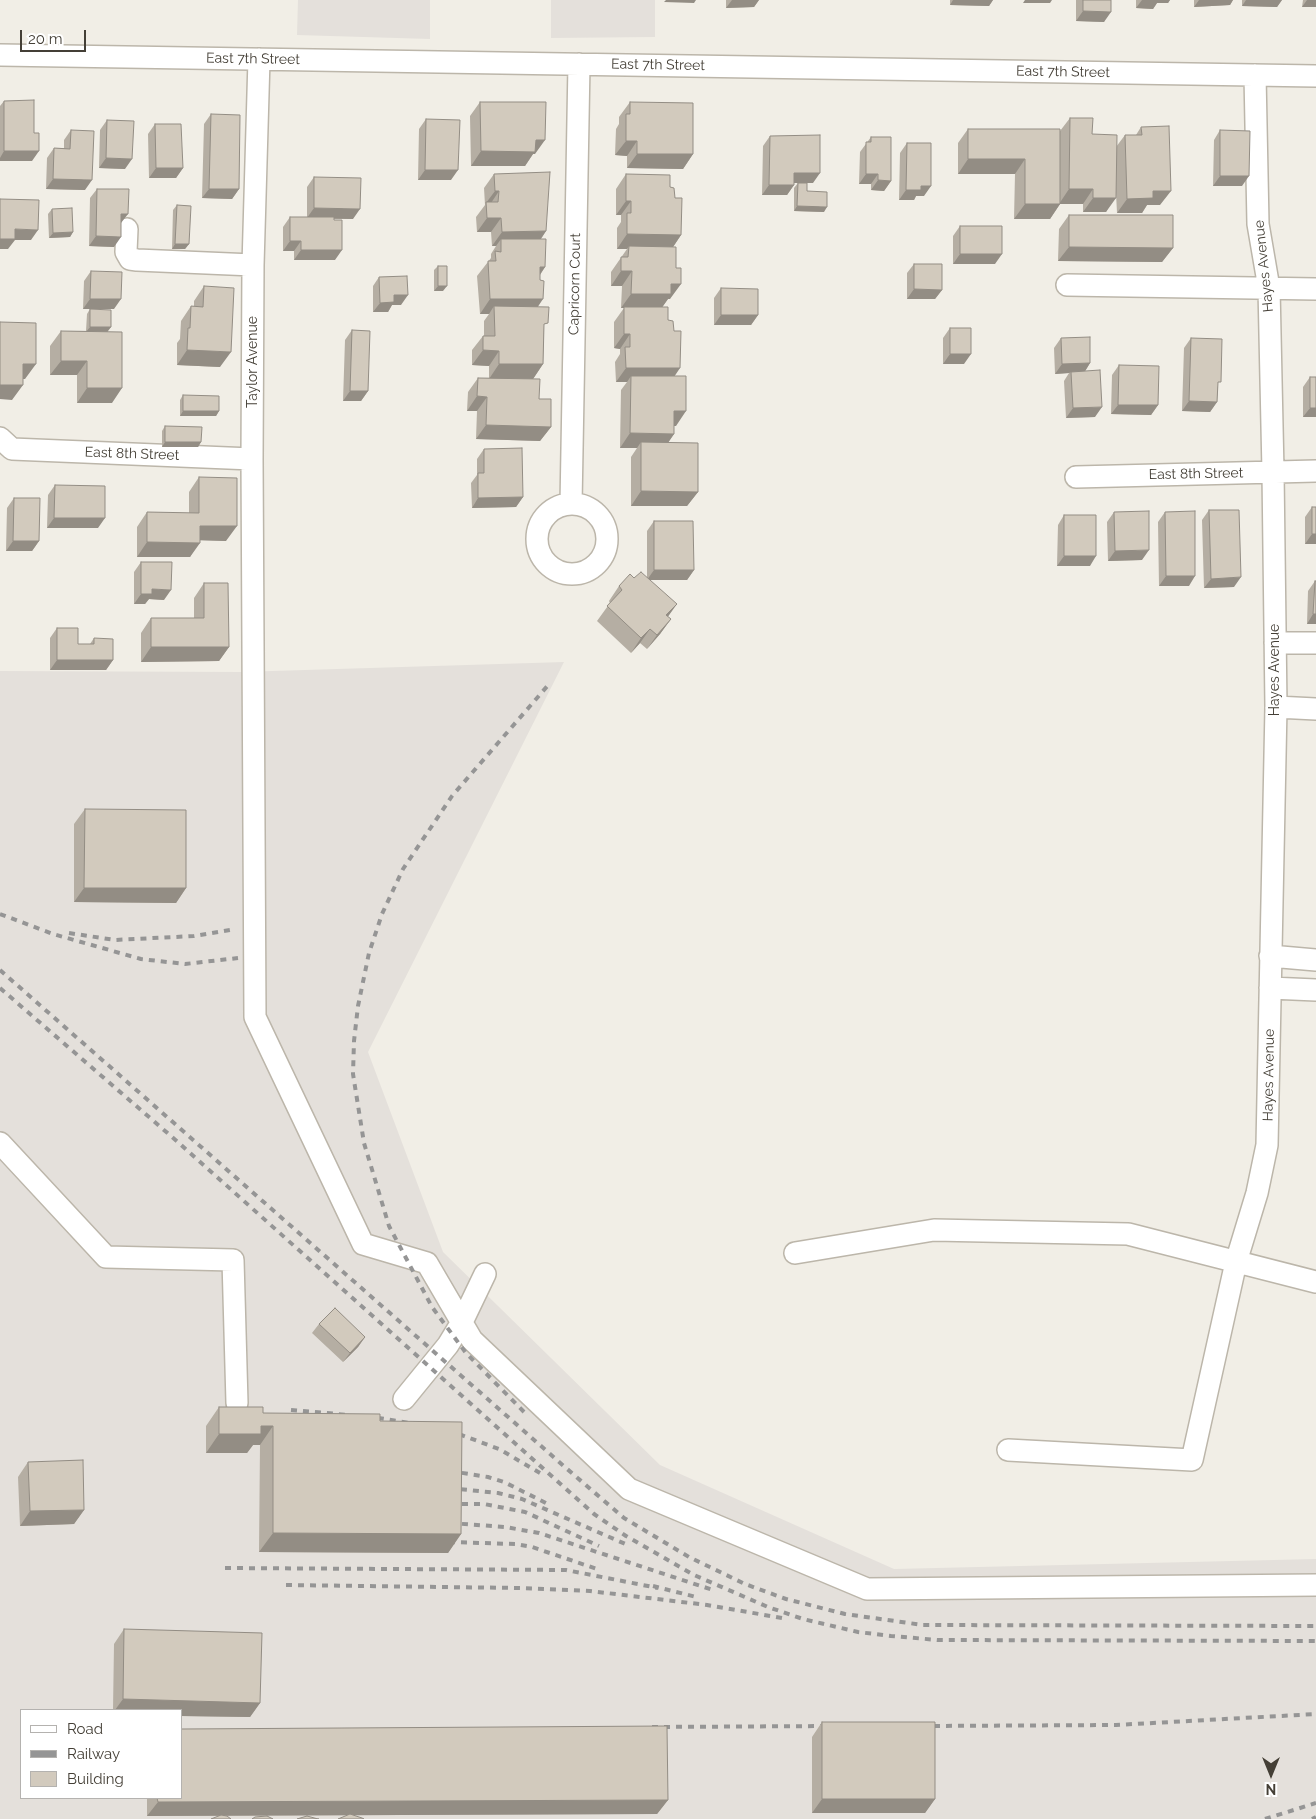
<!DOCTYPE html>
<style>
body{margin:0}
#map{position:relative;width:1316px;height:1819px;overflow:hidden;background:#f1eee6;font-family:Raleway,sans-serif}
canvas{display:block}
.legend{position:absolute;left:20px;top:1709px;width:162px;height:90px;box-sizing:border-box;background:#fff;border:1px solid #b4b2af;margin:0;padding:6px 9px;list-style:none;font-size:15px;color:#443f36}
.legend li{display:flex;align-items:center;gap:10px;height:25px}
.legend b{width:25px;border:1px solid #b4b2af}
.north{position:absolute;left:1246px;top:1749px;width:50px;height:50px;-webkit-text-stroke:4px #fff;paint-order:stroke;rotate:180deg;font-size:14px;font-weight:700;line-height:20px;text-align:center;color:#443f36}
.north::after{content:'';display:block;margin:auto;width:18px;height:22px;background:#443f36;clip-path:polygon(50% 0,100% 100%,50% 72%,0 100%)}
.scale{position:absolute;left:20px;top:30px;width:66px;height:22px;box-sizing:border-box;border:2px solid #443f36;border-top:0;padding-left:6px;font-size:15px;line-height:18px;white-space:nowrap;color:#443f36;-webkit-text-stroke:4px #fff;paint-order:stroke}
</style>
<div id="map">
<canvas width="1316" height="1819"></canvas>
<ul class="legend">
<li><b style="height:6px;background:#fff"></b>Road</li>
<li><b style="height:6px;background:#959595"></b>Railway</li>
<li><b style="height:14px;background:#d2cabd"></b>Building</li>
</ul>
<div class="north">N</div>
<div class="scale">20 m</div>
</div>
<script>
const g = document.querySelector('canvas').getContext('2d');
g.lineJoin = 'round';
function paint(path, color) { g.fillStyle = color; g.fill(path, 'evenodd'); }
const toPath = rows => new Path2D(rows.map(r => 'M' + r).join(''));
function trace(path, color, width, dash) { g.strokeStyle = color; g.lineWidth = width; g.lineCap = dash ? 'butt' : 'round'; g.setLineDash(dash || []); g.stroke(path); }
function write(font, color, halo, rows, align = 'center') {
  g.font = font + ' Raleway,sans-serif'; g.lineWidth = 4.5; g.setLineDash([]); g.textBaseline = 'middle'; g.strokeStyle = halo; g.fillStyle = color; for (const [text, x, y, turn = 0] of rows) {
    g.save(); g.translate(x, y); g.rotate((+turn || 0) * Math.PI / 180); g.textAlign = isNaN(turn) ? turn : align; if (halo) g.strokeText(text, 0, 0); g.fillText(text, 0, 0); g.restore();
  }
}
paint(toPath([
 [298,0,430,0,430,39,297,35],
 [551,0,655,0,655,37,551,38],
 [564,662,368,1052,443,1252,660,1465,894,1569,1316,1559,1316,1819,0,1819,0,671,240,672],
 [21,1710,181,1710,181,1798,21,1798]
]), '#e4e0db');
const minor = toPath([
 [0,55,1316,76],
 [259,59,253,265,252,459,255,1017,363,1244,427,1263,472,1340,629,1489,867,1589,1316,1585],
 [127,229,126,252,130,259,137,260,253,265],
 [1067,285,1316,289],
 [0,438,12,449,252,459],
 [1076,477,1316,471],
 '537 539a35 35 0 1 1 70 0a35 35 0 1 1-70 0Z',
 [571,504,579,64],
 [1275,643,1316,643],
 [1276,707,1316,709],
 [1270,956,1316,960],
 [1270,988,1316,990],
 [0,1143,106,1257,233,1260,237,1403],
 [795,1253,934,1230,1128,1234,1316,1282],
 [404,1399,448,1345,462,1322,485,1274],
 [1008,1450,1192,1460,1236,1262,1257,1193,1267,1145,1276,707,1273,472,1269,288,1258,224,1255,75]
]);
trace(minor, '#bcb6aa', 24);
trace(minor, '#fff', 21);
trace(toPath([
 [0,914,53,934,141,959,185,964,238,958],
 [69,933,115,940,194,936,230,930],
 [0,970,566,1468,624,1518,689,1557,745,1584,786,1599,845,1614,923,1625,1316,1626],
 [0,988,179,1143,594,1514,626,1536,694,1575,768,1607,803,1619,858,1632,891,1636,938,1640,1316,1641],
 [291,1410,349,1415],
 [524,1412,466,1353,432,1307,389,1226,364,1143,353,1074,354,1041,358,1006,369,953,382,914,403,869,452,796,550,683],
 [366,1416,416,1424],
 [448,1430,499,1449,540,1473],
 [450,1471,488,1477,504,1482,546,1503],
 [449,1488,498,1493,522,1499,630,1546],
 [450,1504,484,1504,525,1512,599,1546],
 [450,1523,505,1527,539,1533,713,1590],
 [449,1542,515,1544,532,1547,600,1570],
 [225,1568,566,1570,658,1588],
 [286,1585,520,1588,590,1591,707,1605,782,1618],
 [653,1586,696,1597],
 [922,1726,1116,1725,1316,1714],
 [652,1727,832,1726],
 [1265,1819,1316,1803],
 [1312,1819,1316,1817]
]), '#959595', 4, [6, 6]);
paint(toPath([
 [726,0,759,0,754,7,726,8],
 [950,0,993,0,989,6,950,5],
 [1076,0,1111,0,1104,22,1076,21],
 [1136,0,1170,0,1168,3,1157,3,1153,9,1136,8],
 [1194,0,1233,0,1230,5,1194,7],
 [1242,0,1282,0,1277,7,1242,6],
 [1303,0,1316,0,1316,7,1302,7],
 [4,101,34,133,32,161,0,161,0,106],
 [480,102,535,154,533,154,525,166,471,166,470,116],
 [630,102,693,154,683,169,627,168,627,156,615,155,616,129,619,124,619,117],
 [211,114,239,189,232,199,202,198,204,124],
 [1070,118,1092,134,1116,147,1125,135,1136,135,1141,127,1160,205,1147,205,1142,213,1117,213,1116,193,1106,212,1083,212,1083,204,1060,204,1050,219,1014,219,1015,174,958,174,958,143,968,129,1060,131],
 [426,119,451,180,418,180,419,129],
 [107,120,125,169,99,168,100,130],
 [155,124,183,168,176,178,149,178,148,134],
 [71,130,85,190,46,189,47,158,54,148,64,148,64,140],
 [1220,130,1242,186,1213,186,1214,140],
 [770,136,813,183,794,183,794,185,787,195,762,195,763,146],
 [871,137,891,181,884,191,871,190,871,184,859,184,860,152],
 [907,143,924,196,916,196,914,200,899,200,900,153],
 [494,174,546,231,541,239,545,267,540,275,538,307,544,329,543,364,533,379,539,399,551,427,540,441,476,439,477,411,467,411,468,392,478,378,489,378,489,366,472,365,472,350,483,336,484,336,484,321,489,314,480,314,477,276,491,258,491,254,496,246,492,246,491,232,477,232,476,217,485,205,484,188],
 [626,174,670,187,675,198,681,235,673,247,670,299,668,299,662,307,668,320,674,376,676,426,674,426,674,434,668,442,698,492,687,506,631,506,631,457,637,448,620,448,621,390,627,382,616,382,615,362,620,354,620,349,614,348,614,322,624,308,621,308,622,286,611,286,611,272,627,249,617,249,617,228,621,222,621,215,616,215,616,189],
 [314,177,353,219,334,219,335,260,294,260,294,251,283,251,283,227,290,217,307,217,307,187],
 [798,183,807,191,824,212,794,211,794,188],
 [97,189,121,223,114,247,89,246,90,198],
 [177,205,189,244,185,249,172,249,173,210],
 [52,209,73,232,70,237,49,238,48,214],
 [1069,215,1173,248,1162,262,1058,261,1059,229],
 [960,226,995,264,953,264,953,236],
 [914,264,942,290,935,299,907,299,907,273],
 [438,266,443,291,434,291,434,270],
 [91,271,114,309,83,309,84,281],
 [379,277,401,305,392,305,388,312,373,312,373,286],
 [204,286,220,367,177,365,177,343,180,339,181,321,191,306,194,306,194,301],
 [721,288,758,315,751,325,714,325,714,298],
 [90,309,111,327,108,331,112,403,77,403,77,375,50,375,50,346,61,331,86,331,87,314],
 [950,328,964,364,943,364,943,338],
 [352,330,368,391,361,401,343,401,345,340],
 [1061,338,1090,363,1085,371,1095,417,1066,418,1064,381,1069,373,1055,374,1054,348],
 [1191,338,1218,387,1217,402,1210,412,1182,411,1184,348],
 [1119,365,1158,405,1151,415,1111,414,1112,375],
 [1310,377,1316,417,1303,417,1303,387],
 [183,395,219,411,216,416,180,416,180,400],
 [165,426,201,442,198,447,162,447,162,431],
 [484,449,523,497,516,507,472,508,471,483,477,475,477,459],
 [199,477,226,541,200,540,190,557,137,557,137,527,147,512,189,513,189,492],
 [55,485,98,528,47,528,48,495],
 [14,498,39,541,32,551,6,551,7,508],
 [1312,507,1316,507,1316,544,1305,544,1305,517],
 [1209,510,1234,587,1204,588,1202,520],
 [1114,512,1142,560,1108,561,1107,522],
 [1165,512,1189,586,1159,586,1158,522],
 [1064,515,1090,566,1057,566,1058,525],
 [654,521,694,570,687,580,650,580,668,617,671,619,660,634,647,649,640,643,631,653,597,621,610,603,609,601,619,586,634,578,647,577,647,531],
 [141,562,164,600,149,599,145,604,134,604,134,572],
 [1315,581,1316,581,1316,624,1307,624,1308,591],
 [204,583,229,647,219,661,141,662,141,633,151,618,194,618,194,598],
 [57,628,78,644,90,644,94,638,113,660,106,670,50,670,50,638],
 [85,809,186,888,176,903,74,902,74,824],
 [319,1324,365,1337,358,1347,343,1362,312,1333],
 [219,1407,263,1413,380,1421,461,1534,448,1553,259,1552,260,1445,253,1445,247,1453,206,1453,206,1426],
 [28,1462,84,1510,74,1524,20,1526,18,1477],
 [124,1629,260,1703,250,1717,181,1716,181,1710,113,1710,114,1644],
 [822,1722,935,1799,925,1813,812,1813,812,1737],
 [147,1798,181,1798,668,1800,657,1814,147,1816]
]), '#b5aea3');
paint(toPath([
 [666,0,696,0,694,3,664,2],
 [732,0,759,0,754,7,726,8],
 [953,0,993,0,989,6,950,5],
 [1025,0,1052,0,1050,3,1023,3],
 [1142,0,1170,0,1168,3,1157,3,1153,9,1136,8],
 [1199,0,1233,0,1230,5,1194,7],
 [1246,0,1282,0,1277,7,1242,6],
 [1307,0,1316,0,1316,7,1302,7],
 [1083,11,1111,12,1104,22,1076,21],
 [536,140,545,140,535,154,533,154,525,166,471,166,481,151],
 [626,141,637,141,627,156,615,155],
 [4,151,39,151,32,161,0,161,0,158],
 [637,154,693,154,683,169,627,168],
 [106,158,132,159,125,169,99,168],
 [968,159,1025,159,1015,174,958,174],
 [156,168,183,168,176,178,149,178],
 [425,170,458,170,451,180,418,180],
 [794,173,820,173,813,183,787,183],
 [866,174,878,174,871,184,859,184],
 [1220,176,1249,176,1242,186,1213,186],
 [53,179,92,180,85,190,46,189],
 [878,180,891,181,884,191,871,190],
 [769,185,794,185,787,195,762,195],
 [921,186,931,186,924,196,916,196,914,200,899,200,906,190],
 [209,189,239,189,232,199,202,198],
 [1069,189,1093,189,1083,204,1059,204],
 [495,191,499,191,489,206,486,203],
 [1153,191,1171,191,1160,205,1147,205,1142,213,1117,213,1127,199],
 [1093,198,1116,198,1106,212,1083,212],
 [626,201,631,201,621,215,616,215],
 [1025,204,1060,204,1050,219,1014,219],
 [797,206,827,207,824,212,794,211],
 [314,208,360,209,353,219,307,218],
 [121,214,128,214,121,223],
 [487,218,501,218,491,232,477,232],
 [15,229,38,230,31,240,15,240,8,249,0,249,0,239],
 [546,231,536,246,501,239,496,246,492,246,502,232],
 [73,232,70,237,49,238,53,233],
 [627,234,681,235,671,250,629,246,627,249,617,249],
 [96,236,121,237,114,247,89,246],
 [290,241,301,241,294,251,283,251],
 [175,244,189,244,185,249,172,249],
 [1069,247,1173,248,1162,262,1058,261],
 [301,250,342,250,335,260,294,260],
 [960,254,1002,254,995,264,953,264],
 [540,267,545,267,535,282],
 [621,271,632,271,622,286,611,286],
 [671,284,681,284,670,299,668,299,661,309,624,307,624,308,621,308,631,294],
 [438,286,447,286,443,291,434,291],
 [914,289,942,290,935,299,907,299],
 [394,295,408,295,401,305,392,305,388,312,373,312,380,303],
 [90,299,121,299,114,309,83,309],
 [490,299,543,299,533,314,494,306,489,314,480,314],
 [721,315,758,315,751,325,714,325],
 [90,327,111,327,107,332,86,332],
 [624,334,630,334,620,349,614,348],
 [187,350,231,352,220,367,177,365],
 [483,350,499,351,489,366,472,365],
 [950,354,971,354,964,364,943,364],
 [61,361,87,361,77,375,50,375],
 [1090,363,1084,373,1071,372,1069,373,1055,374,1062,364],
 [23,364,36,364,25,379,12,379],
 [499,364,543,364,533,379,489,379],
 [626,368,680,368,670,383,631,376,627,382,616,382],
 [0,385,23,385,12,400,0,399],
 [87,388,122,388,112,403,77,403],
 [350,391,368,391,361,401,343,401],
 [477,396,487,397,477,411,467,411],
 [1189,401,1217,402,1210,412,1182,411],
 [1118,405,1158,405,1151,415,1111,414],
 [1102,407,1095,417,1066,418,1073,408],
 [1310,408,1316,408,1316,417,1303,417],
 [183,411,219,411,216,416,180,416],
 [674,411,686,411,676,426,664,426],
 [486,425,551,427,540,441,476,439],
 [630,433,674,434,664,449,641,442,637,448,620,448],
 [165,442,201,442,198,447,162,447],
 [641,491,698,492,687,506,631,506],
 [523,497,516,507,472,508,478,498],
 [54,518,105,518,98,528,47,528],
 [200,526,237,526,226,541,190,540],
 [1312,534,1316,534,1316,544,1305,544],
 [13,541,39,541,32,551,6,551],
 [147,542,200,543,190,557,137,557],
 [1149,550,1142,560,1108,561,1115,551],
 [1064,556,1096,556,1090,566,1057,566],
 [654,570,694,570,687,580,647,580],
 [1166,576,1195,576,1189,586,1159,586],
 [1241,577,1234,587,1204,588,1211,579],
 [152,589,171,590,164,600,149,599,145,604,134,604,141,594],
 [677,604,667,618,666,615],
 [1313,614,1316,614,1316,624,1307,624],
 [671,619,660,634,647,649,657,635],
 [650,629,640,643,631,653,641,638],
 [151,647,229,647,219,661,141,662],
 [57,660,113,660,106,670,50,670],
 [84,888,186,888,176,903,74,902],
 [365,1337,358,1347,343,1362,350,1353],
 [261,1426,273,1426,260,1445,253,1445,247,1453,206,1453,219,1434],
 [84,1510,74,1524,20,1526,30,1511],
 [273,1533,461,1534,448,1553,259,1552],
 [123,1699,260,1703,250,1717,181,1716,181,1710,115,1710],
 [822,1799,935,1799,925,1813,812,1813],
 [668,1800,657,1814,147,1816,158,1802]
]), '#938d84');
const building = toPath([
 [1083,0,1111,0,1111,12,1083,11,1083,0],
 [34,100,34,133,39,133,39,151,4,151,4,101,34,100],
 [480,102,546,102,545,140,536,140,535,152,481,151,480,102],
 [630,102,693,103,693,154,637,154,637,141,626,141,626,114,630,114,630,102],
 [211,114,240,115,239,189,209,189,211,114],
 [1070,118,1093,118,1092,134,1117,135,1116,198,1093,198,1093,189,1069,189,1070,118],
 [426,119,460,120,458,170,425,170,426,119],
 [107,120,134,121,132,159,106,158,107,120],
 [155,124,181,124,183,168,156,168,155,124],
 [1169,126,1171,191,1153,191,1153,198,1127,199,1125,135,1142,135,1141,127,1169,126],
 [968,129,1060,129,1060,204,1025,204,1025,159,968,159,968,129],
 [71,130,94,131,92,180,53,179,54,148,70,149,71,130],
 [1220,130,1250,131,1249,176,1220,176,1220,130],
 [820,135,820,173,794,173,794,185,769,185,770,136,820,135],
 [871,137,891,137,891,181,878,180,878,174,866,174,866,142,871,142,871,137],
 [907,143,931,143,931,186,921,186,921,190,906,190,907,143],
 [550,172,546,231,502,232,501,218,487,218,486,202,498,202,499,191,495,191,494,174,550,172],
 [626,174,670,175,670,187,674,188,675,198,682,198,681,235,627,234,627,213,631,213,631,201,626,201,626,174],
 [314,177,361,178,360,209,314,208,314,177],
 [798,183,807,183,807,191,827,192,827,207,797,206,798,183],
 [97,189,129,189,128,214,121,214,121,237,96,236,97,189],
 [0,199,39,200,38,230,15,229,15,239,0,239,0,199],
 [177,205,191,206,189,244,175,244,177,205],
 [72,208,73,232,53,233,52,209,72,208],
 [1069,215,1173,215,1173,248,1069,247,1069,215],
 [290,217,334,217,334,220,342,220,342,250,301,250,301,241,290,241,290,217],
 [960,226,1002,226,1002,254,960,254,960,226],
 [501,239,546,239,545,267,540,267,540,280,544,281,543,299,490,299,488,261,496,261,495,251,501,252,501,239],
 [629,246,676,247,676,268,681,268,681,284,671,284,671,294,631,294,632,271,621,271,621,257,628,257,629,246],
 [914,264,942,264,942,290,914,289,914,264],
 [438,266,447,266,447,286,438,286,438,266],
 [91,271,122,272,121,299,90,299,91,271],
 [407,276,408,295,394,295,394,302,380,303,379,277,407,276],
 [204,286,234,288,231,352,187,350,188,328,190,328,191,306,203,307,204,286],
 [721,288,758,289,758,315,721,315,721,288],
 [494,306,549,307,548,323,544,324,543,364,499,364,499,351,483,350,483,336,495,336,494,306],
 [624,307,668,307,668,320,673,321,674,331,681,331,680,368,626,368,625,347,630,347,630,334,624,334,624,307],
 [90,309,111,310,111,327,90,327,90,309],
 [0,322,36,323,36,364,23,364,23,385,0,385,0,322],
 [950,328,971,328,971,354,950,354,950,328],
 [352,330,370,331,368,391,350,391,352,330],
 [61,331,122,332,122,388,87,388,87,361,61,361,61,331],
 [1090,337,1090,363,1062,364,1061,338,1090,337],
 [1191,338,1222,339,1221,382,1218,382,1217,402,1189,401,1191,338],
 [1119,365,1159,366,1158,405,1118,405,1119,365],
 [1100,370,1102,407,1073,408,1071,372,1100,370],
 [631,376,686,376,686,411,674,411,674,434,630,433,631,376],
 [1310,377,1316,377,1316,408,1310,408,1310,377],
 [478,378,540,379,539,399,551,399,551,427,486,425,487,397,477,396,478,378],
 [183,395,219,396,219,411,183,411,183,395],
 [165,426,202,427,201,442,165,442,165,426],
 [641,442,698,443,698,492,641,491,641,442],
 [522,448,523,497,478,498,478,473,484,473,484,449,522,448],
 [199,477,237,478,237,526,200,526,200,543,147,542,147,512,199,513,199,477],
 [55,485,105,486,105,518,54,518,55,485],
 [14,498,40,498,39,541,13,541,14,498],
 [1312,507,1316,507,1316,534,1312,534,1312,507],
 [1209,510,1239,510,1241,577,1211,579,1209,510],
 [1149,511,1149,550,1115,551,1114,512,1149,511],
 [1195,511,1195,576,1166,576,1165,512,1195,511],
 [1064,515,1096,515,1096,556,1064,556,1064,515],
 [654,521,693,521,694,570,654,570,654,521],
 [141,562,172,562,171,590,152,589,152,594,141,594,141,562],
 [641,572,677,604,666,615,671,619,657,635,650,629,641,638,607,606,622,590,619,586,630,574,634,578,641,572],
 [1315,581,1316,581,1316,614,1313,614,1315,581],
 [204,583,228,583,229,647,151,647,151,618,204,618,204,583],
 [57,628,78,628,78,644,94,644,94,638,113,639,113,660,57,660,57,628],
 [85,809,186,810,186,888,84,888,85,809],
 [335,1308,365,1337,350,1353,319,1324,335,1308],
 [219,1407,263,1407,263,1413,380,1414,380,1421,462,1422,461,1534,273,1533,273,1426,261,1426,261,1434,219,1434,219,1407],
 [83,1460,84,1510,30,1511,28,1462,83,1460],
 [124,1629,262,1633,260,1703,123,1699,124,1629],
 [822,1722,935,1722,935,1799,822,1799,822,1722],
 [667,1726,668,1800,158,1802,157,1798,181,1798,181,1729,667,1726],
 [350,1814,362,1818,364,1819,338,1819,350,1814],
 [221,1815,227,1816,231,1819,211,1819,221,1815],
 [267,1816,273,1819,252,1819,255,1817,267,1816],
 [307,1816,318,1819,319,1819,297,1819,307,1816]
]);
paint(building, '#d2cabd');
trace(building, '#938d84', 1);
write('14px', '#443f36', '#fff', [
 ["East 7th Street",253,59,1],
 ["East 7th Street",658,65,1],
 ["East 7th Street",1063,72,1],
 ["Hayes Avenue",1264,266,-96],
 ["Capricorn Court",575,284,-89],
 ["Taylor Avenue",253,362,-90],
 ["East 8th Street",132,454,2],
 ["East 8th Street",1196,474,-1],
 ["Hayes Avenue",1275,670,-90],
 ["Hayes Avenue",1269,1075,-89]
]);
</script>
